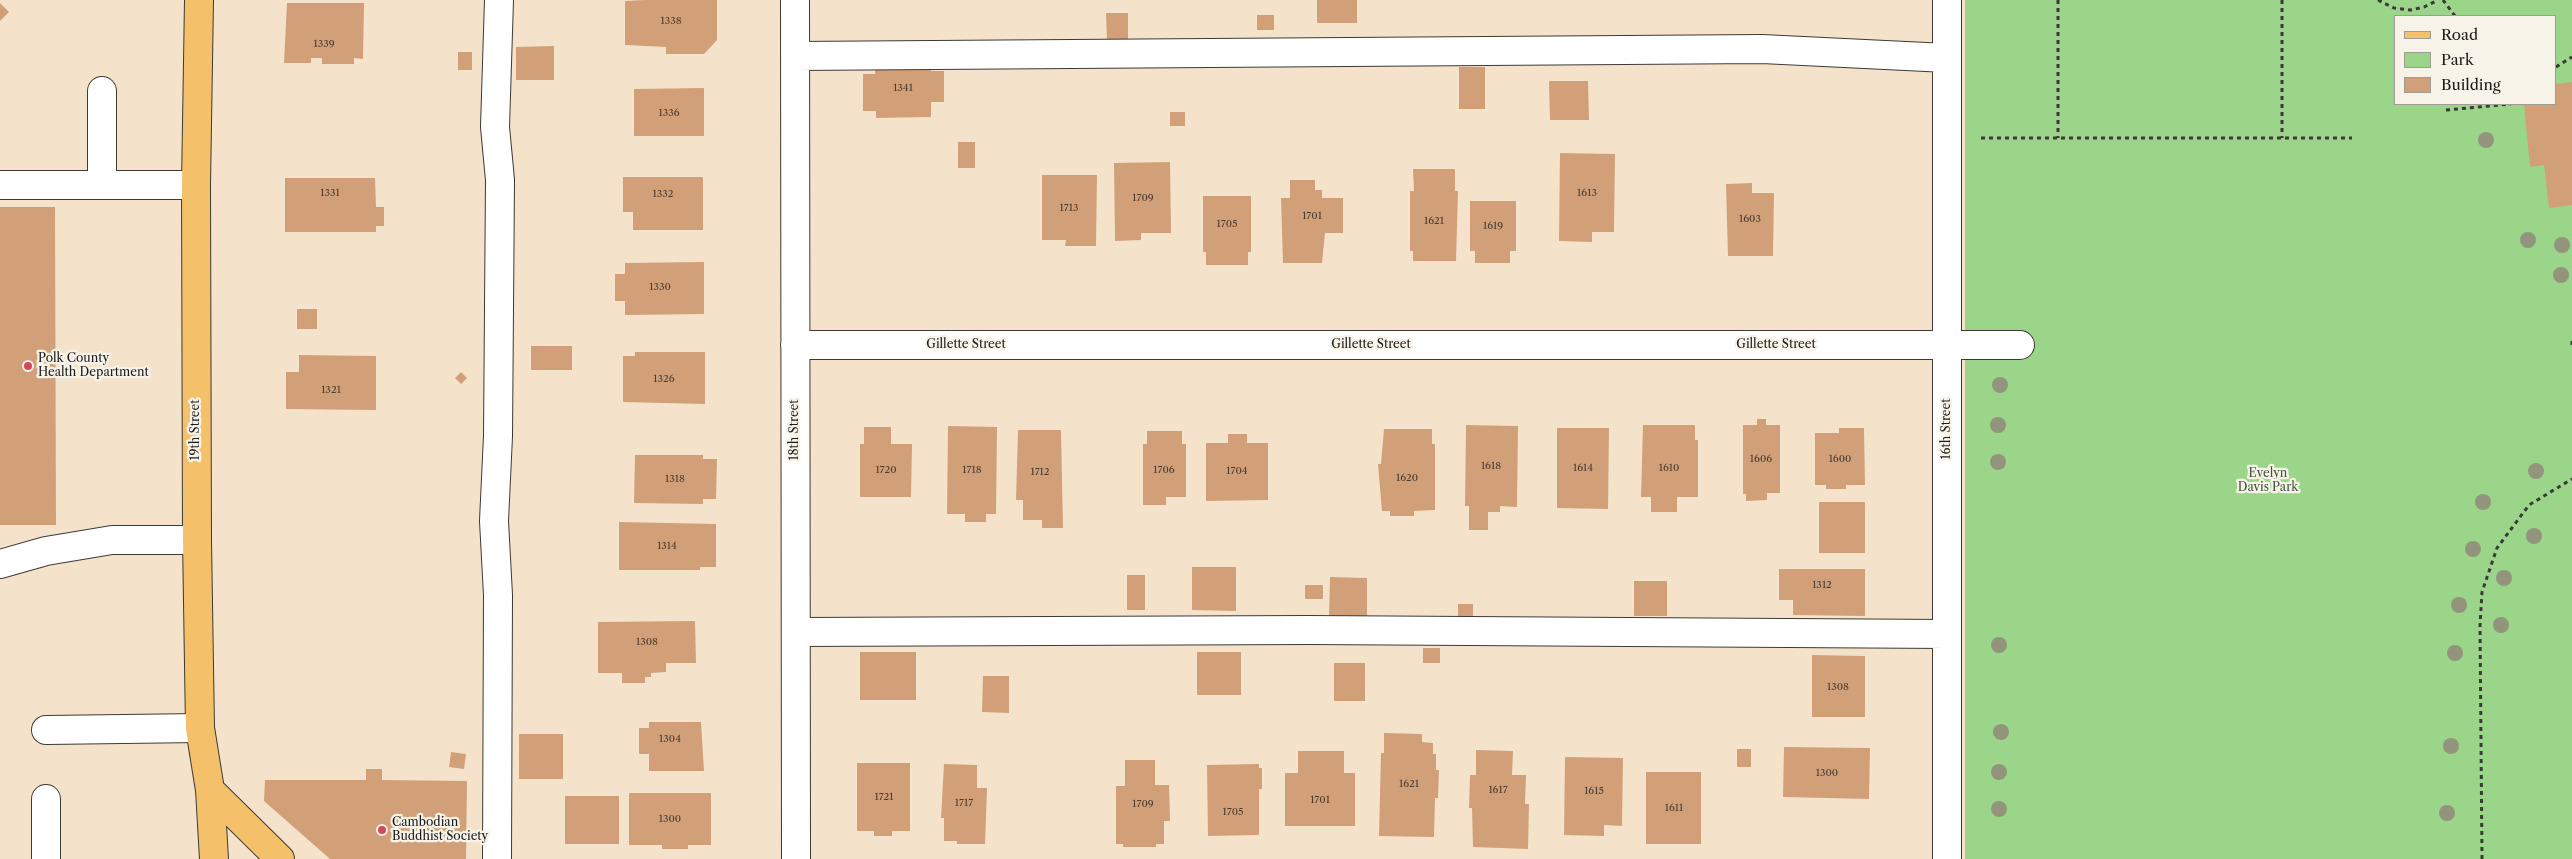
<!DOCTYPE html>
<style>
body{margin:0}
#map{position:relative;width:2572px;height:859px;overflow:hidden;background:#f4e3ca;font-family:"Libre Caslon Text",serif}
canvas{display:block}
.legend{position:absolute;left:2394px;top:15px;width:162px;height:90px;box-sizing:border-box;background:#f7f3e8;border:1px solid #9f9d96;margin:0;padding:6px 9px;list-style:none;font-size:15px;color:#1c1c1c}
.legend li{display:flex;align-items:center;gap:10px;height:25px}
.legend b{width:25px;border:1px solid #9f9d96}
</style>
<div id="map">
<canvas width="2572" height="859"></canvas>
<ul class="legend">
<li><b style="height:6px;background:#f4c16a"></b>Road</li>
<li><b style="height:14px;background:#9ad589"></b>Park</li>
<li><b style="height:14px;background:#d2a078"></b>Building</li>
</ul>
</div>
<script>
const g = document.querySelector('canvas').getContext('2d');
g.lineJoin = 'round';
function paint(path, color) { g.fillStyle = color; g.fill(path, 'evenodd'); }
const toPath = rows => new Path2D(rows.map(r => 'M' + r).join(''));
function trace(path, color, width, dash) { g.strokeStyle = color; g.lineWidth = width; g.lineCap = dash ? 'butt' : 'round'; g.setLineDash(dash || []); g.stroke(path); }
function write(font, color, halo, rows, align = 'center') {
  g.font = font + ' "Libre Caslon Text",serif'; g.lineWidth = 4.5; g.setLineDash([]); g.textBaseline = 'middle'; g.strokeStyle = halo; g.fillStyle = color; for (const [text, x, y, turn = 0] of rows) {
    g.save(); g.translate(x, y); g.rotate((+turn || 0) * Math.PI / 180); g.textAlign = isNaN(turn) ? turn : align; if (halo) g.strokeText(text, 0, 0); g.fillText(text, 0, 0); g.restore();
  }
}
paint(toPath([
 [1965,0,2572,0,2572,859,1965,859],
 [2396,16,2556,16,2556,104,2396,104]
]), '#9ad589');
paint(toPath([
 [645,0,717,0,717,40,704,54,666,54,666,47,625,45,625,1],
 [1317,0,1357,0,1357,23,1317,23],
 [0,3,9,12,0,21],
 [287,3,364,3,363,59,354,58,354,64,322,64,322,58,311,58,311,63,284,63],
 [1106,13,1128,13,1128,42,1107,42],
 [1257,15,1274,15,1274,30,1257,30],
 [554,46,554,80,516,80,516,47],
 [458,52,472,52,472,70,458,70],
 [1459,67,1485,67,1485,109,1459,109],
 [875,68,931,68,931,71,944,71,944,102,931,102,931,117,876,118,876,111,863,111,863,74,875,74],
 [1549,81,1588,81,1589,120,1550,120],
 [2572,82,2572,205,2549,208,2544,165,2530,167,2524,104,2556,104,2556,84],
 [704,88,704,136,634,136,634,89],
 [1170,112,1185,112,1185,126,1170,126],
 [958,142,975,142,975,168,958,168],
 [1560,153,1615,154,1614,232,1592,232,1592,242,1559,241],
 [1170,162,1171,233,1141,233,1141,240,1115,241,1114,163],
 [1413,169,1455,169,1455,191,1458,191,1456,261,1413,261,1413,251,1410,251,1410,191,1414,191],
 [1042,175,1097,175,1096,246,1065,246,1066,240,1042,240],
 [623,177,703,177,703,230,633,230,633,212,623,212],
 [285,178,375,178,376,207,384,207,384,226,376,226,376,232,285,232],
 [1290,180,1315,180,1315,190,1322,190,1322,198,1343,198,1343,233,1325,233,1322,263,1283,263,1281,198,1290,198],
 [1752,183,1752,193,1774,193,1773,256,1728,256,1726,184],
 [1203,196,1251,196,1251,252,1248,252,1248,265,1206,265,1206,252,1203,252],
 [1470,201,1516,201,1516,251,1510,251,1510,263,1475,263,1475,251,1470,251],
 [0,207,55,207,56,525,0,525],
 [704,262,704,314,625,315,625,301,615,301,615,274,625,274,625,263],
 [297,309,317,309,317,329,297,329],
 [531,346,572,346,572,370,531,370],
 [635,352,705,352,705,404,623,402,623,356,635,356],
 [299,355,376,356,376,410,286,409,286,372,299,372],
 [461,372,467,378,461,384,455,378],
 [1757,419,1766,419,1766,425,1780,425,1780,493,1767,493,1767,500,1746,501,1746,494,1743,494,1743,425,1757,425],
 [1466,425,1518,426,1517,507,1500,506,1500,512,1488,512,1488,530,1469,530,1469,506,1465,506],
 [1643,425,1695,425,1695,440,1698,440,1698,497,1677,497,1677,512,1651,512,1651,497,1641,497],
 [948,426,997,427,996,514,986,514,986,522,965,522,965,514,947,514],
 [864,427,891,427,891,444,912,444,911,497,860,497,860,444,864,444],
 [1557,428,1609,428,1608,509,1557,508],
 [1839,428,1864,428,1865,485,1846,485,1846,489,1826,489,1826,485,1815,485,1815,433,1839,433],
 [1384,429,1432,429,1432,444,1435,444,1435,510,1414,511,1414,516,1390,516,1390,511,1382,511,1378,464,1381,464],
 [1018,430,1061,430,1063,528,1042,528,1042,520,1023,520,1023,500,1016,500],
 [1147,431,1182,431,1182,444,1186,444,1186,497,1166,497,1166,505,1143,505,1143,444,1147,444],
 [1228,434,1247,434,1247,443,1268,443,1268,500,1206,501,1206,443,1228,443],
 [635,455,703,455,703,459,717,459,716,499,703,499,703,504,634,503],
 [1819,502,1865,502,1865,553,1819,553],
 [619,522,716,524,716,567,700,567,700,570,619,570],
 [1192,567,1236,567,1236,611,1192,610],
 [1779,569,1865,569,1865,616,1793,615,1793,600,1779,600],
 [1127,575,1145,575,1145,610,1127,610],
 [1330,577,1367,578,1367,618,1329,618],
 [1634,581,1667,581,1667,616,1634,616],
 [1305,585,1323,585,1323,599,1305,599],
 [1458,604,1473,604,1473,617,1458,617],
 [695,621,696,663,666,663,666,672,651,673,651,677,645,677,645,683,622,683,622,673,598,673,598,622],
 [1423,648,1440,648,1440,663,1423,663],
 [860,652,916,652,916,700,860,700],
 [1197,652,1241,652,1241,695,1197,695],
 [1812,655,1865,656,1865,717,1812,717],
 [1334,663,1365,663,1365,701,1334,701],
 [983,676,1009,676,1009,713,982,712],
 [649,722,701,722,704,771,649,771,649,754,639,754,639,728,649,728],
 [1384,733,1422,734,1422,742,1433,743,1433,754,1436,754,1436,770,1439,770,1438,798,1435,798,1434,837,1379,836,1381,753,1384,753],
 [519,734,563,734,563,779,519,779],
 [1784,747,1870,748,1869,799,1783,797],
 [1737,749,1751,749,1751,767,1737,767],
 [1476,750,1513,751,1512,775,1526,775,1525,804,1529,804,1528,849,1473,847,1472,808,1469,808,1470,775,1476,775],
 [1298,751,1344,751,1344,773,1355,773,1355,826,1285,826,1285,773,1298,773],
 [451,752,466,754,464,769,449,767],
 [1565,757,1623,758,1622,826,1604,825,1604,836,1564,835],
 [1125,760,1155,760,1155,785,1169,785,1170,821,1164,821,1164,844,1156,844,1156,847,1123,847,1123,844,1116,844,1116,786,1125,786],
 [857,763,910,763,910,831,892,831,892,836,874,836,874,831,857,831],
 [944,764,977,765,977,788,987,788,985,844,957,844,957,841,944,841,944,818,941,818],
 [1259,764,1259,768,1262,768,1262,789,1259,789,1259,835,1208,836,1207,765],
 [366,769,382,769,382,780,467,781,466,859,330,859,264,801,265,780,366,780],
 [1646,772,1701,772,1701,844,1646,844],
 [629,793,711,793,711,845,688,845,688,849,662,849,662,845,629,845],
 [565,796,619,796,619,844,565,844]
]), '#d2a078');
const minor = toPath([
 [795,0,796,859],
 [1947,0,1947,859],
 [795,56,1762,49,1947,58],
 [102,91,102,185],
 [0,185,196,185],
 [795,345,2020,345],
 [0,564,46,551,112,540,197,540],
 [796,632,1309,630,1947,634],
 [46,730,200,728],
 [46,799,46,859],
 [497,859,498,595,494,521,498,436,500,180,495,127,499,0]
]);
const major = toPath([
 [199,0,196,185,197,540,200,728,210,790,214,859],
 [210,790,280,859]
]);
trace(minor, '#3c3a36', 30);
trace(major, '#3c3a36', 30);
trace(toPath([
 [2058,0,2058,138],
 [2282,0,2282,138],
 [2378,0,2394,8,2411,10,2424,7,2438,0],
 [2443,0,2455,16],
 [2556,67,2572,57],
 [2446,110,2511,104],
 [1981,138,2352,138],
 [2572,341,2572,349],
 [2482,859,2480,626,2482,592,2497,548,2529,505,2572,479]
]), '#3c3a36', 3, [4, 4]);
trace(minor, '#fff', 28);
trace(major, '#f4c16a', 28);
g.fillStyle = '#92947c';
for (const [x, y] of [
 [2486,140],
 [2528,240],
 [2562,245],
 [2561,275],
 [2000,385],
 [1998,425],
 [1998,462],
 [2536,471],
 [2483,502],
 [2534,536],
 [2473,549],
 [2504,578],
 [2459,605],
 [2501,625],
 [1999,645],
 [2455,653],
 [2001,732],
 [2451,746],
 [1999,772],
 [1999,809],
 [2447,813]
]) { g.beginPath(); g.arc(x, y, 8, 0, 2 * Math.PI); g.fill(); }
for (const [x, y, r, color] of [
 [28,366,5,"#d1495b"],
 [382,830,5,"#d1495b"]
]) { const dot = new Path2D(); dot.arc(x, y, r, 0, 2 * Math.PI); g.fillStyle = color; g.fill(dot); trace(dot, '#f7f3e8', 2); }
write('10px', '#4a3d33', null, [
 ["1338",671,21],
 ["1339",324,44],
 ["1341",903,88],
 ["1336",669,113],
 ["1331",330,193],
 ["1613",1587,193],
 ["1332",663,194],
 ["1709",1143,198],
 ["1713",1069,208],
 ["1701",1312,216],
 ["1603",1750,219],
 ["1621",1434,221],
 ["1705",1227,224],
 ["1619",1493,226],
 ["1330",660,287],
 ["1326",664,379],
 ["1321",331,390],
 ["1606",1761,459],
 ["1600",1840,459],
 ["1618",1491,466],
 ["1614",1583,468],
 ["1610",1669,468],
 ["1720",886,470],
 ["1718",972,470],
 ["1706",1164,470],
 ["1704",1237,471],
 ["1712",1040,472],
 ["1620",1407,478],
 ["1318",675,479],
 ["1314",667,546],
 ["1312",1822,585],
 ["1308",647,642],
 ["1308",1838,687],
 ["1304",670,739],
 ["1300",1827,773],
 ["1621",1409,784],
 ["1617",1498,790],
 ["1615",1594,791],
 ["1721",884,797],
 ["1701",1320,800],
 ["1717",964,803],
 ["1709",1143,804],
 ["1611",1674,808],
 ["1705",1233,812],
 ["1300",670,819]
]);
write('12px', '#1c1c1c', '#f7f3e8', [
 ["Gillette Street",966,345],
 ["Gillette Street",1371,345],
 ["Gillette Street",1776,345],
 ["16th Street",1947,429,-90],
 ["19th Street",196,430,-90],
 ["18th Street",795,430,-90]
]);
write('12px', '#1c1c1c', '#f7f3e8', [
 ["Polk County",38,359],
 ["Health Department",38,373],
 ["Cambodian",392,823],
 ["Buddhist Society",392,837]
], 'left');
write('12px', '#42543d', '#f7f3e8', [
 ["Evelyn",2268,474],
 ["Davis Park",2268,488]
]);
</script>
